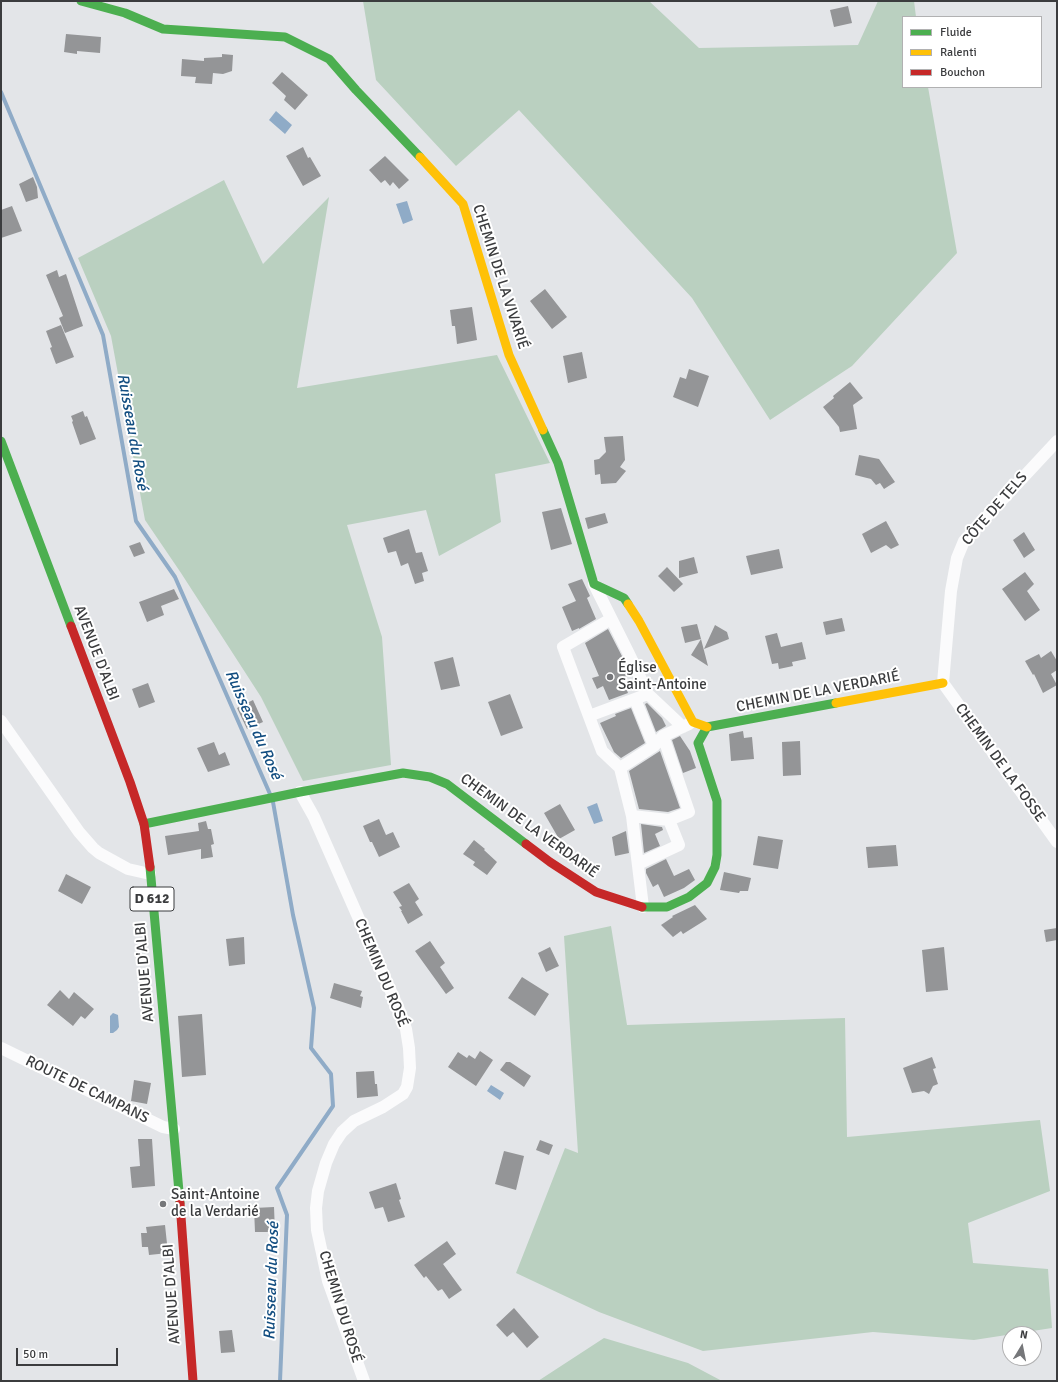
<!DOCTYPE html>
<meta charset="utf-8">
<style>
body{margin:0}
#map{position:relative;width:1058px;height:1382px;overflow:hidden;background:#e3e5e8;font-family:Signika,sans-serif}
canvas{display:block}
.frame{position:absolute;inset:0;border:2px solid #3b3c3e;pointer-events:none}
.legend{position:absolute;left:902px;top:16px;width:140px;height:72px;box-sizing:border-box;background:#fff;border:1px solid #b1b1b2;margin:0;padding:5px 7px;list-style:none;font-size:12px;color:#3b3c3e}
.legend li{display:flex;align-items:center;gap:8px;height:20px}
.legend b{width:20px;border:1px solid #b1b1b2}
.north{position:absolute;left:1002px;top:1326px;width:40px;height:40px;box-sizing:border-box;background:#fff;border:1px solid #b1b1b2;border-radius:50%;rotate:10deg;font-size:11px;font-weight:700;line-height:16px;text-align:center;color:#3b3c3e}
.north::after{content:'';display:block;margin:auto;width:14px;height:18px;background:#76777a;clip-path:polygon(50% 0,100% 100%,50% 72%,0 100%)}
.scale{position:absolute;left:16px;top:1348px;width:102px;height:18px;box-sizing:border-box;border:2px solid #3b3c3e;border-top:0;padding-left:5px;font-size:12px;line-height:14px;white-space:nowrap;color:#3b3c3e;-webkit-text-stroke:3px #fff;paint-order:stroke}
</style>
<div id="map">
<canvas width="1058" height="1382"></canvas>
<div class="frame"></div>
<ul class="legend">
<li><b style="height:5px;background:#4caf50"></b>Fluide</li>
<li><b style="height:5px;background:#ffc107"></b>Ralenti</li>
<li><b style="height:5px;background:#c62828"></b>Bouchon</li>
</ul>
<div class="north">N</div>
<div class="scale">50 m</div>
</div>
<script>
const g = document.querySelector('canvas').getContext('2d');
g.lineJoin = 'round';
function paint(path, color) { g.fillStyle = color; g.fill(path, 'evenodd'); }
const toPath = rows => new Path2D(rows.map(r => 'M' + r).join(''));
function trace(path, color, width, dash) { g.strokeStyle = color; g.lineWidth = width; g.lineCap = dash ? 'butt' : 'round'; g.setLineDash(dash || []); g.stroke(path); }
function write(font, color, halo, rows, align = 'center') {
  g.font = font + ' Signika,sans-serif'; g.lineWidth = 4; g.setLineDash([]); g.textBaseline = 'middle'; g.strokeStyle = halo; g.fillStyle = color; for (const [text, x, y, turn = 0] of rows) {
    g.save(); g.translate(x, y); g.rotate((+turn || 0) * Math.PI / 180); g.textAlign = isNaN(turn) ? turn : align; if (halo) g.strokeText(text, 0, 0); g.fillText(text, 0, 0); g.restore();
  }
}
paint(toPath([
 [363,1,649,1,699,48,858,45,878,1,914,1,916,17,903,17,903,87,928,87,957,253,852,366,770,420,692,298,519,110,456,166,376,80],
 [224,180,263,264,329,197,297,388,497,355,550,463,495,474,501,522,439,556,426,510,347,525,382,637,391,765,303,781,261,697,181,573,145,520,111,336,78,258],
 [611,926,627,1025,845,1018,847,1137,1040,1120,1050,1191,968,1223,973,1263,1048,1269,1052,1328,974,1340,873,1332,703,1351,599,1312,516,1273,565,1148,578,1153,564,936],
 [604,1338,688,1363,722,1381,538,1381]
]), '#bad0c0');
paint(toPath([
 [276,111,292,125,285,134,269,120],
 [407,201,413,220,403,224,396,204],
 [597,803,603,821,594,824,587,807],
 [113,1013,118,1015,119,1027,117,1030,113,1033,110,1033,110,1016],
 [491,1085,504,1093,500,1100,487,1091]
]), '#8fabc7');
trace(toPath([
 [1,92,103,335,136,521,175,577,270,794],
 [273,802,293,915,314,1008,311,1048,331,1074,333,1106,277,1188,287,1215,280,1381]
]), '#8fabc7', 4);
paint(toPath([
 [848,6,852,23,834,27,830,10],
 [66,34,101,37,100,53,77,51,77,54,64,52],
 [222,54,233,55,232,71,223,74,213,73,212,84,195,83,196,77,181,76,182,59,204,61,204,58,222,57],
 [282,72,308,95,295,110,284,100,286,96,272,83],
 [303,147,308,158,310,157,321,176,303,186,286,156],
 [385,156,409,180,399,189,393,182,390,186,385,180,381,183,369,170],
 [33,177,37,187,38,198,26,202,19,184],
 [12,206,22,231,1,238,1,210],
 [57,270,59,277,66,274,83,326,65,333,59,318,63,316,46,275],
 [545,289,567,317,552,329,530,301],
 [472,307,477,340,457,344,455,326,452,326,450,310],
 [61,325,74,357,56,364,50,348,52,347,46,331],
 [582,352,587,378,568,383,563,356],
 [689,369,709,376,698,407,673,397,680,377,686,379],
 [850,382,863,398,853,405,857,429,840,432,839,427,823,407,834,398,833,396],
 [83,411,85,417,87,416,96,439,80,445,72,422,73,421,71,416],
 [623,436,625,460,620,467,626,471,616,483,601,484,600,474,595,475,594,460,599,459,606,452,604,437],
 [859,455,879,459,895,482,884,489,880,483,876,485,871,479,855,475],
 [561,508,572,544,551,550,542,512],
 [605,513,608,523,588,529,585,518],
 [886,521,899,545,891,549,886,545,871,553,862,534],
 [409,529,416,553,422,552,428,571,422,573,424,581,415,584,408,563,401,566,396,551,388,553,383,538],
 [1024,532,1035,550,1024,558,1013,540],
 [140,542,145,553,134,557,129,546],
 [779,549,783,568,751,575,746,556],
 [694,557,698,573,679,578,679,561],
 [667,567,683,584,674,592,658,576],
 [1025,572,1034,584,1027,591,1040,610,1025,621,1002,589],
 [582,579,590,596,587,598,596,619,579,629,579,628,572,631,562,607,576,601,568,584],
 [174,589,179,599,161,606,164,615,147,622,139,602],
 [842,618,845,631,826,635,823,622],
 [697,624,701,639,708,666,691,655,701,639,685,643,681,627],
 [715,625,727,632,729,639,704,649],
 [608,629,626,664,624,665,629,675,622,678,628,693,609,700,603,686,597,689,592,678,599,676,585,643],
 [777,633,781,647,802,642,806,659,792,662,793,666,779,669,778,663,772,664,765,636],
 [1051,651,1057,661,1057,670,1051,674,1057,685,1043,693,1034,674,1033,675,1025,661,1039,654,1041,658],
 [453,657,460,686,441,690,434,662],
 [148,683,155,702,139,708,132,689],
 [510,694,523,728,501,736,488,702],
 [253,700,263,722,247,729,237,708],
 [647,703,662,718,666,726,656,732,645,704],
 [631,708,645,743,621,758,614,752,600,723,616,716,615,714],
 [743,731,744,738,752,737,754,759,731,761,729,734],
 [680,736,690,751,696,768,683,773,672,740],
 [800,741,801,775,783,776,782,742],
 [214,742,219,755,225,752,230,765,208,772,197,748],
 [660,751,680,808,668,812,639,809,629,771],
 [560,804,575,830,559,839,544,813],
 [379,819,386,835,393,832,400,847,379,857,372,842,370,842,363,826],
 [206,821,208,829,211,829,214,844,211,845,213,857,201,859,201,849,168,855,165,836,199,831,198,823],
 [641,824,662,827,663,830,655,834,660,846,644,853],
 [626,831,629,853,615,856,612,837],
 [758,836,783,840,778,869,753,865],
 [474,840,485,849,484,850,497,862,487,875,473,865,475,862,463,854],
 [896,845,898,866,868,868,866,847],
 [666,859,674,876,689,869,695,880,684,888,664,897,658,884,653,887,646,873,646,869],
 [724,872,751,878,748,891,740,891,739,893,720,890],
 [66,874,91,887,82,904,58,891],
 [409,883,419,899,415,902,423,915,408,924,401,911,402,911,399,907,402,906,393,892],
 [695,905,707,919,683,934,681,931,673,937,661,925,673,917,672,916],
 [1057,928,1057,940,1046,942,1044,930],
 [244,937,245,964,229,966,226,939],
 [430,941,445,963,440,967,454,988,446,994,415,951],
 [550,947,559,966,546,972,538,953],
 [944,947,948,990,926,992,922,950],
 [522,977,549,994,535,1016,508,998],
 [334,983,362,991,360,996,363,997,361,1008,330,998],
 [60,990,69,999,74,992,94,1009,85,1019,81,1016,73,1026,47,1005],
 [202,1014,206,1075,182,1077,178,1016],
 [480,1051,493,1060,476,1086,448,1067,458,1052,467,1058,469,1055,475,1059],
 [932,1057,936,1068,933,1069,938,1084,933,1086,929,1094,924,1091,912,1093,903,1068],
 [506,1062,510,1062,531,1076,524,1087,500,1070],
 [374,1071,375,1084,377,1084,378,1096,357,1098,356,1072],
 [134,1080,151,1083,147,1104,131,1101],
 [138,1139,152,1139,155,1186,132,1188,130,1167,140,1166],
 [540,1140,553,1145,549,1155,536,1150],
 [504,1151,524,1156,516,1190,495,1184],
 [396,1183,401,1199,399,1200,405,1217,388,1222,383,1207,375,1209,369,1192],
 [274,1207,275,1232,255,1232,254,1208],
 [165,1225,168,1253,149,1255,148,1247,142,1247,141,1233,147,1233,146,1227],
 [447,1241,456,1254,443,1264,462,1290,449,1299,442,1289,438,1291,426,1276,424,1278,414,1265],
 [514,1308,539,1337,527,1348,513,1332,507,1337,496,1325],
 [232,1330,235,1352,221,1353,219,1331]
]), '#949597');
trace(toPath([
 [1057,441,964,541,957,558,951,591,943,683,1057,842],
 [594,584,629,654,648,694,683,727],
 [611,619,563,647,602,751,620,768,632,816,643,907],
 [635,699,654,746],
 [589,716,648,694],
 [1,721,79,832,93,848,99,853,128,869,150,874],
 [620,768,654,746,663,736,689,724],
 [300,792,314,817,400,1012,406,1029,409,1048,410,1068,407,1087,403,1094,383,1107,354,1121,342,1132,334,1144,326,1163,318,1191,316,1208,317,1230,328,1281,364,1381],
 [632,816,669,820,689,812,663,736],
 [638,864,679,845,669,820],
 [1,1048,163,1127,174,1129]
]), '#fbfbfc', 12);
trace(toPath([
 [81,1,125,13,163,29,285,37,329,59,356,90,420,157],
 [543,430,558,463,594,584,624,598,628,604],
 [1,441,71,626],
 [144,824,300,792,403,773,430,777,447,784,526,844],
 [150,867,180,1203],
 [642,907,667,907,689,897,707,883,715,867,717,855,717,801,698,743,707,727,836,703]
]), '#4caf50', 9);
trace(toPath([
 [420,157,463,204,509,355,543,430],
 [628,604,639,621,693,722,707,727],
 [836,703,943,683]
]), '#ffc107', 9);
trace(toPath([
 [71,626,130,782,144,824,150,867],
 [526,844,550,862,596,892,642,907],
 [180,1203,193,1381]
]), '#c62828', 9);
for (const [x, y, r, color] of [
 [610,677,4,"#76777a"],
 [163,1204,4,"#76777a"]
]) { const dot = new Path2D(); dot.arc(x, y, r, 0, 2 * Math.PI); g.fillStyle = color; g.fill(dot); trace(dot, '#fff', 1.5); }
for (const [x, y, w] of [
 [152,899,44]
]) { const box = new Path2D(); box.roundRect(x - w / 2, y - 12, w, 24, 3); g.fillStyle = '#fff'; g.fill(box); trace(box, '#3b3c3e', 1); }
write('bold 14px', '#3b3c3e', null, [
 ["D 612",152,899]
]);
write('15px', '#3b3c3e', '#fff', [
 ["CHEMIN DE LA VIVARIÉ",500,277,72],
 ["CÔTE DE TELS",995,509,-49],
 ["AVENUE D'ALBI",96,653,69],
 ["CHEMIN DE LA VERDARIÉ",818,692,-11],
 ["CHEMIN DE LA FOSSE",1000,763,54],
 ["CHEMIN DE LA VERDARIÉ",529,826,36],
 ["AVENUE D'ALBI",145,972,-95],
 ["CHEMIN DU ROSÉ",381,973,67],
 ["ROUTE DE CAMPANS",87,1090,26],
 ["AVENUE D'ALBI",172,1294,-94],
 ["CHEMIN DU ROSÉ",340,1307,73]
]);
write('15px', '#3b3c3e', '#fff', [
 ["Église",618,668],
 ["Saint-Antoine",618,685],
 ["Saint-Antoine",171,1195],
 ["de la Verdarié",171,1212]
], 'left');
write('italic 16px', '#134e81', '#fff', [
 ["Ruisseau du Rosé",132,432,80],
 ["Ruisseau du Rosé",253,725,66],
 ["Ruisseau du Rosé",272,1281,-88]
]);
</script>
